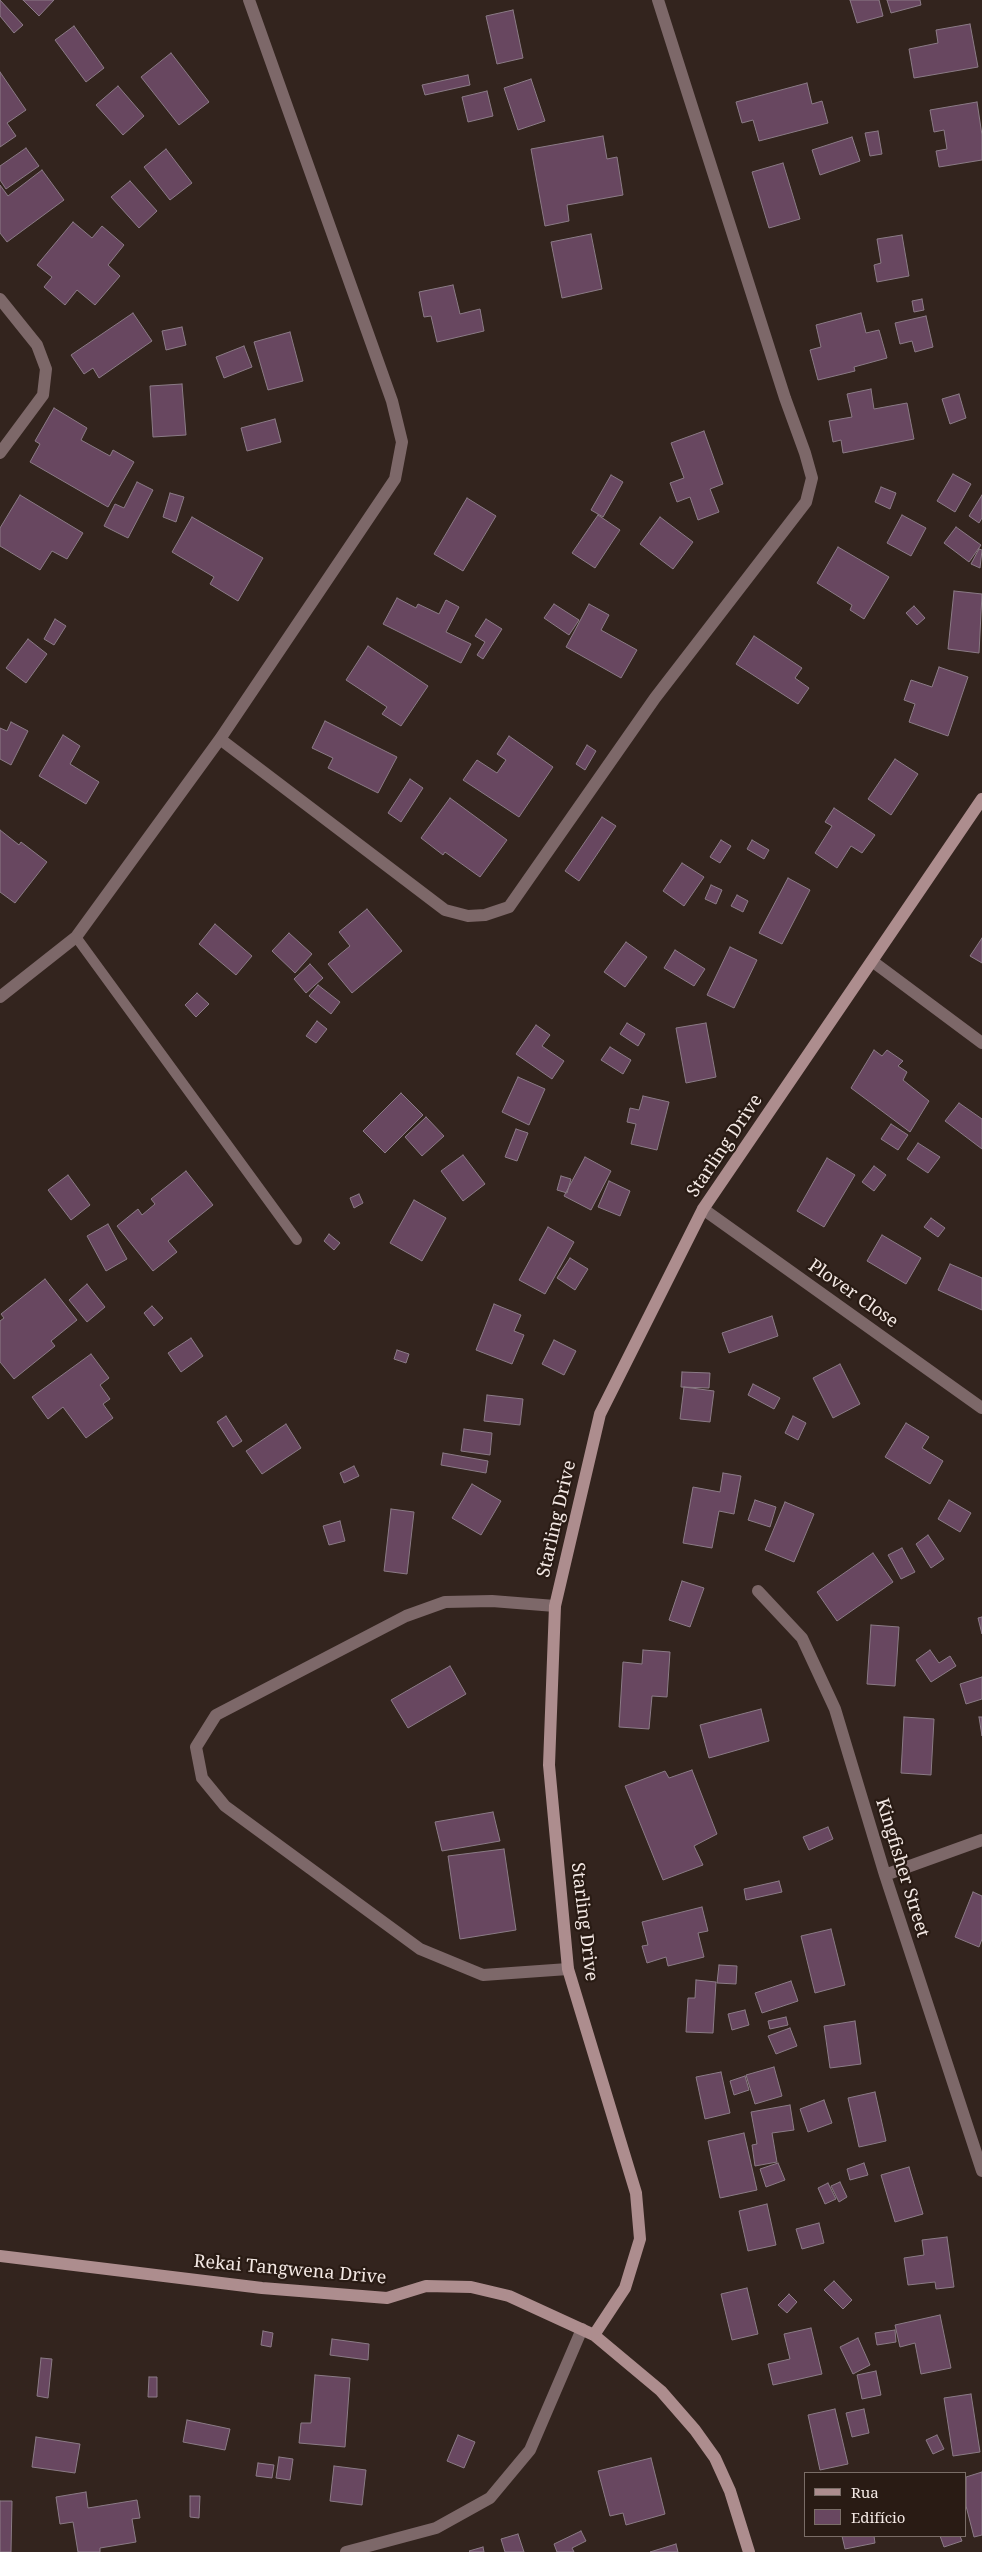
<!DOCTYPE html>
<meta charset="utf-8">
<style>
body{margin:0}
#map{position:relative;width:982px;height:2552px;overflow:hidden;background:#33241e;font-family:"Noto Serif",serif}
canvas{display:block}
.legend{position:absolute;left:804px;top:2472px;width:162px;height:65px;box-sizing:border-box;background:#291b14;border:1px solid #7a6d67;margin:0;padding:6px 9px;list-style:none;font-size:15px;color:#f3e8e4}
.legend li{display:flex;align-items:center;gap:10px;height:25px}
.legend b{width:25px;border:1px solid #7a6d67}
</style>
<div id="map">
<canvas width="982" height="2552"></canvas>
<ul class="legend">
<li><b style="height:6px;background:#ad8d8e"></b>Rua</li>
<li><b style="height:14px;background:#684760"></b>Edifício</li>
</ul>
</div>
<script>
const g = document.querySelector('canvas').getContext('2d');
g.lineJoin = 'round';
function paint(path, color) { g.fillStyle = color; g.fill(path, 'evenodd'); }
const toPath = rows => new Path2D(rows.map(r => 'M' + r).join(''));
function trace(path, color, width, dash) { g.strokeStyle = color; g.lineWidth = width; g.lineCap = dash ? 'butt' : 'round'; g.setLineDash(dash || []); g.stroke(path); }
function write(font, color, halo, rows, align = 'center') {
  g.font = font + ' "Noto Serif",serif'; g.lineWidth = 4.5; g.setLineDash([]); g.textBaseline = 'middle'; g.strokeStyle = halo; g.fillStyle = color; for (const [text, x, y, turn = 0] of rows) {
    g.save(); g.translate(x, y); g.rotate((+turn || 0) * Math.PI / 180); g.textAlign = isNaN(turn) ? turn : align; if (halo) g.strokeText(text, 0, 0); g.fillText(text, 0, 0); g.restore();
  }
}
const building = toPath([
 [0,0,23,25,14,33,0,16,0,0],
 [23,0,54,0,39,16,23,0],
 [850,0,879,0,883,16,857,23,850,0],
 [887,0,920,0,921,5,891,13,887,0],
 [513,10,523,58,497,64,486,16,513,10],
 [970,24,978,67,914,78,909,49,938,43,936,30,970,24],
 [74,26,104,68,86,82,55,40,74,26],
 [171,53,209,102,179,125,141,77,171,53],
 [0,72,26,110,7,123,16,136,0,147,0,72],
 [468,75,470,85,425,95,422,85,468,75],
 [531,79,545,121,518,130,504,88,531,79],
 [807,83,812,104,822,101,828,123,759,141,753,120,742,123,736,102,807,83],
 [118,86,144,116,123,135,96,105,118,86],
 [487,91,493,116,468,122,462,97,487,91],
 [977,102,982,135,982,160,939,167,936,151,947,149,944,130,934,132,930,110,977,102],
 [878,131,882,154,870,156,865,133,878,131],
 [603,136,607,159,617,157,623,195,567,205,569,221,545,226,531,149,603,136],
 [852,137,860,161,820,175,812,150,852,137],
 [26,148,39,166,6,189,0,180,0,166,26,148],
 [166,149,192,183,170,200,144,167,166,149],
 [783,163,800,219,769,228,752,172,783,163],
 [42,170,64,200,7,242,0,233,0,185,8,196,42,170],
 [130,181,157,211,139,228,111,197,130,181],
 [73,222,92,238,102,226,124,245,108,265,120,276,95,305,77,290,65,305,44,287,52,277,37,265,73,222],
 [591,234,602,289,562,298,551,242,591,234],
 [902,235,909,276,877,282,874,265,881,263,877,239,902,235],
 [453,285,460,314,480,309,484,331,437,342,431,316,424,317,419,292,453,285],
 [922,299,924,310,914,312,912,301,922,299],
 [133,313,152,341,99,378,93,368,84,374,71,355,133,313],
 [861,313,866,333,879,330,887,358,854,367,855,371,818,380,810,350,821,347,816,325,861,313],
 [926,316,933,347,915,352,912,341,900,344,895,323,926,316],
 [182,327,186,345,166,350,162,331,182,327],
 [290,332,303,381,268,390,254,342,290,332],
 [244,346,252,367,224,378,216,357,244,346],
 [182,384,186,435,153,437,150,386,182,384],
 [871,389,874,409,907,403,914,439,843,453,841,440,833,442,829,421,852,417,847,394,871,389],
 [959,394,966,418,950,424,942,399,959,394],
 [54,408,87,428,81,440,110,456,113,450,134,462,108,507,30,462,40,444,35,441,54,408],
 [275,419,281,442,247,451,241,428,275,419],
 [704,431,723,484,710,489,719,512,698,520,690,497,677,502,670,483,684,478,671,443,704,431],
 [953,474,971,484,955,512,937,501,953,474],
 [611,475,623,482,603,517,591,510,611,475],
 [137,482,153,490,128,538,104,526,115,504,124,508,137,482],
 [881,487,896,493,890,509,875,502,881,487],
 [170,493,184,497,176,522,163,517,170,493],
 [20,495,83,533,67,559,52,551,40,570,0,546,0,528,20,495],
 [982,495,982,518,979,523,969,516,982,495],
 [467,498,496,516,463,571,434,554,467,498],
 [598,515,620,530,595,568,572,553,598,515],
 [902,515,926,528,911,556,887,543,902,515],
 [192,517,263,558,238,601,210,584,214,577,172,552,192,517],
 [660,517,693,542,673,569,640,544,660,517],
 [956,527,981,545,969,562,944,543,956,527],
 [838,547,889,577,864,619,850,610,852,605,817,583,838,547],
 [979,549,982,550,980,568,971,564,979,549],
 [954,591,982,594,979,653,948,649,954,591],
 [397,598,416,608,418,604,439,614,446,600,459,607,446,632,471,644,461,663,383,624,397,598],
 [554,604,579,620,569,635,544,618,554,604],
 [589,604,609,615,601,630,637,650,621,678,566,647,589,604],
 [914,606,925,618,917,625,906,613,914,606],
 [55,619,66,626,54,645,44,639,55,619],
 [486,619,502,629,483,659,477,655,485,642,475,636,486,619],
 [754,636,802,668,795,678,809,688,798,704,736,664,754,636],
 [28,639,47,654,26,683,6,668,28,639],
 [368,646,428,686,401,726,382,714,387,707,346,680,368,646],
 [939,667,968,677,948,736,909,722,915,704,904,700,911,680,932,687,939,667],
 [325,721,397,757,378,793,328,768,333,758,312,748,325,721],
 [11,722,28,731,11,765,0,759,0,728,7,731,11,722],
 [63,735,80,746,70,764,99,782,86,804,39,776,63,735],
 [509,736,553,767,519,817,463,780,477,760,497,773,506,760,497,754,509,736],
 [587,745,596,751,585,770,576,764,587,745],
 [895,759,918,774,891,815,868,799,895,759],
 [410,779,423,788,401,822,388,813,410,779],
 [450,798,507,840,480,877,445,852,443,855,421,838,450,798],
 [834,808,875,835,862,853,851,846,837,868,815,853,832,826,825,822,834,808],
 [602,817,616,826,579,881,565,871,602,817],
 [0,830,19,845,21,842,47,862,15,903,0,892,0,830],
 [721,840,731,846,720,863,710,857,721,840],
 [752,840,769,850,764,859,747,849,752,840],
 [682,863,704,877,684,906,663,891,682,863],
 [788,878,810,890,782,944,759,933,788,878],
 [711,885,722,890,716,904,705,899,711,885],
 [737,895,748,901,743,912,731,906,737,895],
 [367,909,402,951,352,993,328,964,350,946,339,932,367,909],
 [215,924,252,956,236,975,199,944,215,924],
 [289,933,312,954,295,973,272,951,289,933],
 [982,938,982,963,970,956,982,938],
 [626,942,647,957,625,987,604,972,626,942],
 [730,947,757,960,734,1008,707,995,730,947],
 [675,950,705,969,694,986,664,968,675,950],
 [310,964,323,978,306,993,294,979,310,964],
 [318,985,340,1002,331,1014,309,996,318,985],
 [197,993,209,1004,196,1017,185,1005,197,993],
 [317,1021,327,1029,316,1043,306,1036,317,1021],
 [627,1023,645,1034,638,1046,620,1034,627,1023],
 [706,1023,716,1077,686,1083,676,1028,706,1023],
 [536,1025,550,1035,542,1046,564,1061,552,1079,516,1054,536,1025],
 [610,1047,631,1060,623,1074,601,1060,610,1047],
 [874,1050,882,1056,887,1050,903,1061,898,1066,907,1072,903,1080,929,1101,910,1132,851,1088,874,1050],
 [518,1077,545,1089,529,1125,502,1112,518,1077],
 [401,1093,423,1115,385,1153,363,1131,401,1093],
 [643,1096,669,1102,657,1150,631,1144,636,1124,627,1122,630,1108,639,1110,643,1096],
 [959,1103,982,1119,982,1149,945,1121,959,1103],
 [426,1117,444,1136,422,1156,405,1137,426,1117],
 [891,1124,908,1135,898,1150,881,1139,891,1124],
 [516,1129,528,1133,517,1161,505,1157,516,1129],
 [918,1143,940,1157,928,1173,907,1159,918,1143],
 [463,1155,485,1184,463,1201,441,1171,463,1155],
 [585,1157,611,1171,591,1210,564,1196,585,1157],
 [827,1158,855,1175,824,1227,797,1211,827,1158],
 [874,1166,886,1175,874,1191,862,1182,874,1166],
 [186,1171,213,1205,168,1241,177,1252,153,1271,117,1226,138,1209,142,1215,155,1204,151,1199,186,1171],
 [68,1175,90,1205,71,1220,48,1190,68,1175],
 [561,1176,571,1179,567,1193,557,1190,561,1176],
 [609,1181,630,1191,620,1216,598,1207,609,1181],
 [359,1194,363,1203,354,1208,350,1198,359,1194],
 [414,1200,446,1218,422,1261,390,1243,414,1200],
 [931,1218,945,1228,938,1237,924,1227,931,1218],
 [108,1224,127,1259,106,1271,87,1236,108,1224],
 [548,1227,574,1242,545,1294,519,1280,548,1227],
 [329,1234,340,1243,334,1250,324,1241,329,1234],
 [882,1235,921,1258,906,1284,867,1261,882,1235],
 [570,1258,588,1269,575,1290,557,1278,570,1258],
 [950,1264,982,1278,982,1310,938,1290,950,1264],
 [45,1279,77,1320,51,1341,55,1346,14,1379,0,1362,0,1321,4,1318,1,1314,45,1279],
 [87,1284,105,1307,87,1322,69,1300,87,1284],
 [494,1304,521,1315,514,1331,524,1335,512,1364,476,1350,494,1304],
 [152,1306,163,1318,154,1326,144,1313,152,1306],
 [772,1316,778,1336,729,1353,722,1333,772,1316],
 [191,1338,203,1356,181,1372,168,1353,191,1338],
 [554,1340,576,1351,564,1375,542,1364,554,1340],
 [397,1350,409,1354,406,1363,394,1359,397,1350],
 [91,1354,109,1378,100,1385,110,1399,103,1404,113,1418,86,1438,63,1407,48,1419,32,1397,91,1354],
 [840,1364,860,1404,833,1418,813,1378,840,1364],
 [682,1372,710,1373,709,1388,681,1387,682,1372],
 [753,1384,780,1398,774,1409,748,1395,753,1384],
 [684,1387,714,1391,710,1422,680,1419,684,1387],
 [487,1395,523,1399,520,1425,484,1421,487,1395],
 [226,1416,242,1441,233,1447,217,1422,226,1416],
 [793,1416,806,1423,798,1440,785,1433,793,1416],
 [906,1423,929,1437,922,1448,943,1461,930,1484,885,1457,906,1423],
 [286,1424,301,1448,262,1474,246,1451,286,1424],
 [464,1429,492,1433,490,1455,461,1451,464,1429],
 [443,1453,488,1461,486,1473,441,1465,443,1453],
 [354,1466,359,1476,344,1483,340,1473,354,1466],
 [723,1473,741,1476,734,1514,719,1511,712,1548,683,1543,693,1487,720,1492,723,1473],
 [472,1484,501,1501,481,1535,452,1518,472,1484],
 [755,1500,776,1507,770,1527,748,1520,755,1500],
 [949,1500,971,1513,960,1532,938,1519,949,1500],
 [785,1502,814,1514,794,1562,765,1550,785,1502],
 [391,1509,414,1512,407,1574,384,1571,391,1509],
 [340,1521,345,1541,329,1545,323,1526,340,1521],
 [928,1535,944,1559,931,1568,916,1544,928,1535],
 [902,1548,915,1572,901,1579,888,1555,902,1548],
 [873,1553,893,1582,837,1621,817,1592,873,1553],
 [682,1581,704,1588,690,1627,669,1620,682,1581],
 [982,1617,982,1634,978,1618,982,1617],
 [871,1625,899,1627,895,1686,867,1684,871,1625],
 [643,1650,670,1652,667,1697,652,1696,649,1729,619,1727,623,1662,642,1664,643,1650],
 [930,1650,939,1663,950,1656,956,1666,931,1682,916,1660,930,1650],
 [450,1666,466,1694,408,1728,391,1700,450,1666],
 [982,1677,982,1699,966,1704,960,1684,982,1677],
 [761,1709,769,1741,709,1758,700,1725,761,1709],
 [904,1717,934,1719,931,1775,901,1773,904,1717],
 [979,1717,982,1717,982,1736,979,1717],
 [692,1770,717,1834,694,1846,703,1865,663,1880,625,1786,665,1771,669,1778,692,1770],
 [493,1812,500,1841,442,1851,435,1822,493,1812],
 [828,1827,833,1839,809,1850,803,1837,828,1827],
 [504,1849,516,1930,460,1939,448,1856,504,1849],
 [779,1881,782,1892,746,1900,744,1889,779,1881],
 [973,1892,982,1896,982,1939,979,1947,955,1937,973,1892],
 [702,1907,708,1931,698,1933,704,1957,668,1966,666,1957,647,1963,642,1946,648,1945,642,1922,702,1907],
 [831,1929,845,1985,815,1993,801,1936,831,1929],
 [719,1965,737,1966,736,1984,717,1983,719,1965],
 [696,1980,716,1982,713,2033,686,2032,688,1998,695,1998,696,1980],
 [791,1981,798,2001,762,2013,755,1993,791,1981],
 [745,2010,749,2025,732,2030,728,2014,745,2010],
 [786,2017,788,2025,770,2029,768,2021,786,2017],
 [855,2021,861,2064,830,2068,824,2026,855,2021],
 [790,2028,797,2046,776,2054,768,2036,790,2028],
 [774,2067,782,2096,755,2104,746,2075,774,2067],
 [721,2072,730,2113,705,2119,696,2077,721,2072],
 [745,2076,749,2090,734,2095,730,2081,745,2076],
 [875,2092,886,2141,859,2147,848,2098,875,2092],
 [824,2100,832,2123,808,2132,800,2109,824,2100],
 [790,2105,794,2130,772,2133,777,2162,755,2166,752,2145,757,2144,751,2112,790,2105],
 [744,2133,757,2190,720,2198,708,2141,744,2133],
 [778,2163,785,2180,766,2187,760,2169,778,2163],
 [864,2163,868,2175,850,2180,847,2169,864,2163],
 [909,2167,923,2214,895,2222,881,2175,909,2167],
 [840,2182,847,2197,839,2202,831,2186,840,2182],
 [828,2183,836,2199,825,2204,818,2188,828,2183],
 [767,2204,776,2245,748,2251,739,2211,767,2204],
 [819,2223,824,2243,802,2249,796,2229,819,2223],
 [947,2237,954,2287,936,2289,935,2282,908,2285,904,2258,924,2255,922,2240,947,2237],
 [834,2281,852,2300,843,2309,824,2290,834,2281],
 [747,2288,758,2334,732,2340,721,2294,747,2288],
 [789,2294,797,2302,787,2313,778,2305,789,2294],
 [940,2315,951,2368,921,2374,915,2343,900,2347,895,2325,940,2315],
 [811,2328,822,2374,773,2385,768,2364,790,2359,784,2334,811,2328],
 [895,2330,896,2342,877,2345,875,2333,895,2330],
 [263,2331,273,2333,271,2347,261,2345,263,2331],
 [858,2338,870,2365,853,2374,840,2347,858,2338],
 [332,2339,369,2344,368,2360,330,2355,332,2339],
 [41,2358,52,2359,48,2398,37,2396,41,2358],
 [876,2371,881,2395,862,2399,857,2375,876,2371],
 [315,2375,350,2378,345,2447,299,2443,301,2423,311,2423,315,2375],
 [149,2377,157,2377,157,2397,148,2397,149,2377],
 [971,2394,980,2452,953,2456,944,2398,971,2394],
 [835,2409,848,2464,820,2470,808,2415,835,2409],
 [864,2409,869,2433,852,2437,846,2413,864,2409],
 [187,2420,230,2429,225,2450,183,2442,187,2420],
 [458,2435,475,2442,464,2468,447,2461,458,2435],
 [937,2435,944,2449,933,2454,926,2440,937,2435],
 [36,2437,80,2444,75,2473,32,2467,36,2437],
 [279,2457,293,2459,290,2480,276,2478,279,2457],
 [651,2458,665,2514,626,2525,623,2513,610,2516,598,2471,651,2458],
 [258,2463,274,2465,272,2478,256,2476,258,2463],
 [334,2466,366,2470,362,2505,330,2501,334,2466],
 [982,2472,982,2535,974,2537,966,2506,966,2477,982,2472],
 [86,2492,88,2508,137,2500,140,2518,132,2519,136,2542,100,2548,100,2552,78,2552,73,2522,60,2524,56,2497,86,2492],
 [190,2496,200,2496,199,2518,190,2517,190,2496],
 [0,2501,12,2501,11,2552,0,2552,0,2501],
 [581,2531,586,2541,572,2548,574,2552,557,2552,554,2544,581,2531],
 [518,2534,524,2552,505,2552,501,2539,518,2534],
 [842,2536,874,2536,875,2543,845,2549,842,2536],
 [940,2536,960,2536,962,2541,944,2547,940,2536],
 [676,2544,678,2552,650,2552,676,2544],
 [483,2547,484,2552,470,2552,469,2551,483,2547]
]);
paint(building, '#684760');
trace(building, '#8b7b86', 1);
trace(toPath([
 [76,937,297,1240]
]), '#7d6869', 10);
trace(toPath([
 [0,299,37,345,46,369,43,395,0,453],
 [220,739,445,910,468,916,485,915,509,907,655,698,806,502,812,478,805,453,785,398,658,0],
 [872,961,982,1043],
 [0,997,76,937,220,739,395,479,402,442,392,401,249,0],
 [703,1209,982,1408],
 [758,1591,802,1638,835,1709,885,1875,982,2171],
 [555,1606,492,1601,445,1602,406,1616,216,1715,196,1747,202,1778,225,1806,420,1949,483,1975,568,1969],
 [885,1875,982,1840],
 [346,2552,436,2528,490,2498,530,2450,582,2329]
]), '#7d6869', 12);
trace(toPath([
 [0,2256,262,2288,387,2298,426,2286,471,2287,509,2296,594,2335,661,2391,695,2430,715,2458,730,2491,749,2552],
 [594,2335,625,2288,640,2239,636,2193,568,1969,549,1765,555,1606,600,1414,703,1209,982,799]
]), '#ad8d8e', 12);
write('18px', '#f3e8e4', '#291b14', [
 ["Starling Drive",725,1146,-56],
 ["Plover Close",853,1294,35],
 ["Starling Drive",557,1519,-77],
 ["Kingfisher Street",902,1868,73],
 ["Starling Drive",584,1922,83],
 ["Rekai Tangwena Drive",290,2270,5]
]);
</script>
